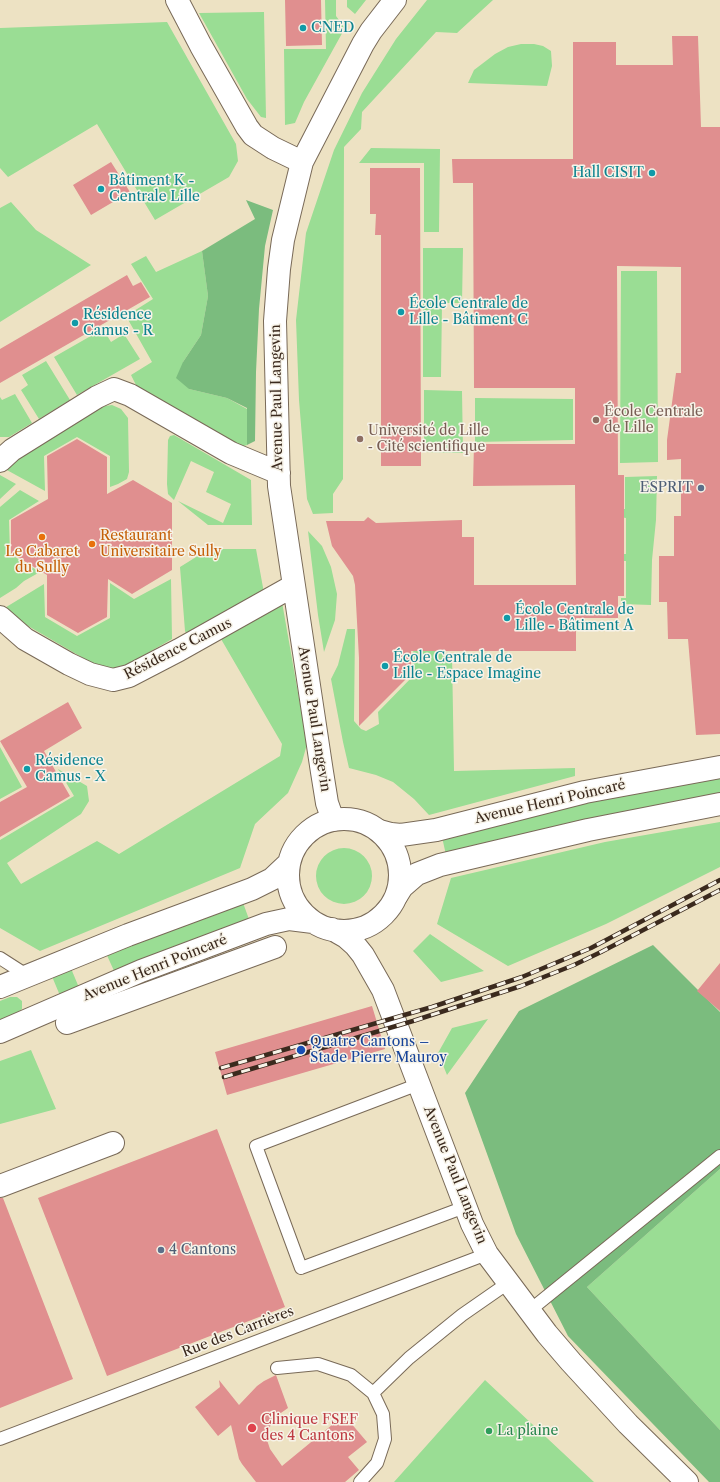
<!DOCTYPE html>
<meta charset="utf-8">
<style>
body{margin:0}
canvas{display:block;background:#ede2c3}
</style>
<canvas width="720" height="1482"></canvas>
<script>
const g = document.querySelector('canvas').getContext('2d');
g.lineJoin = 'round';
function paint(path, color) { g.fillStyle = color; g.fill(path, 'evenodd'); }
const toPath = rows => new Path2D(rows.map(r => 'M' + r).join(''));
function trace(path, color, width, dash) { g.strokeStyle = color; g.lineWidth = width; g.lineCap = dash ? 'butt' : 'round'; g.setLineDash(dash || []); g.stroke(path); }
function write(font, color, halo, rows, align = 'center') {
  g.font = font + ' "Libre Caslon Text",serif'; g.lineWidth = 3; g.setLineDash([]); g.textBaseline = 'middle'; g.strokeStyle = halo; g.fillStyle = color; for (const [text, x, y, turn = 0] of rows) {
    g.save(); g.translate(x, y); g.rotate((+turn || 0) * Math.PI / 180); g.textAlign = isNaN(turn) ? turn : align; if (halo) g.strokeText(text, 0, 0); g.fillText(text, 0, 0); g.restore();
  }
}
paint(toPath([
 [325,0,336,0,336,16,345,28,304,102,295,123,285,125,284,49,326,49],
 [347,0,366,0,355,14,347,7],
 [427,0,493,0,457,33,436,32,362,112,361,129,344,147,343,479,333,494,333,513,313,514,307,499,299,400,296,320,306,233,334,150,362,93,396,39],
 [264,12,266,118,261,117,247,99,199,13],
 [167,22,236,144,238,161,229,177,155,220,97,124,8,177,0,168,0,28],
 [521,44,534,44,543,46,551,51,552,66,547,86,468,83,474,70,495,54,508,47],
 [371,148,440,149,439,232,424,232,424,163,359,163],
 [11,202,36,230,91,265,0,322,0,208],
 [423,248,463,248,462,303,442,303,441,377,423,377],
 [202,251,208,296,201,335,183,362,189,389,227,398,247,409,247,445,241,447,138,389,131,375,152,362,126,316,153,299,131,264,146,256,156,272],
 [621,271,657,271,658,462,620,463],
 [103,329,111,342,124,334,140,359,77,395,54,357],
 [46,361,70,400,39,419,21,390,28,385,22,375],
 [424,390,462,391,463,453,424,452],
 [15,394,32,423,9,437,0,437,0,397,2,400],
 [475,398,573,399,573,440,475,442],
 [112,405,121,409,128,418,129,472,127,479,118,484,110,487,110,456,77,437,44,456,45,491,5,469,16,458,66,427,105,406],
 [174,435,251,480,252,525,208,525,178,501,223,523,231,504,206,492,214,472,191,461,174,500,168,494,167,484,168,440,170,436],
 [0,475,16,484,0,499],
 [657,476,656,520,652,560,651,605,621,604,621,598,626,598,626,561,620,561,620,554,626,554,626,518,620,517,620,509,625,509,625,477],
 [20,490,39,501,9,520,10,554,40,572,24,581,16,588,0,598,0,507],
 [308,531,322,546,331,567,337,594,335,620,324,652,318,615],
 [209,549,256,549,264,593,186,633,185,631,180,567],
 [171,579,172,639,120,669,111,671,102,669,4,612,3,609,44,584,45,617,77,636,110,618,110,583,134,599],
 [435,583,436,653,452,654,454,771,575,768,575,776,429,815,414,799,393,782,376,775,349,768,343,742,331,679,338,665,347,629,355,629,354,721,361,729,366,731,379,724,378,712,414,675,412,605],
 [282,602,307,744,302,762,288,793,255,824,240,868,40,951,0,928,0,840,74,796,58,769,87,786,89,801,81,814,7,863,21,884,97,841,119,854,280,756,282,744,221,639],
 [0,747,22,787,0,799],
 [720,774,720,796,446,855,442,837,606,796],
 [720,822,720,867,606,924,508,966,437,924,451,878,605,842],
 '316 876a28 28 0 1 1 56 0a28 28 0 1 1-56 0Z',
 [242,900,250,922,115,973,105,951],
 [430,934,484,971,441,982,413,951],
 [70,966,80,990,61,998,51,974],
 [10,997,17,997,22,1001,22,1009,14,1015,0,1021,0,1001],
 [488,1019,447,1075,438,1053,452,1028],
 [31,1050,56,1109,0,1124,0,1061],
 [720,1169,720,1430,587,1287],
 [485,1380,594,1482,394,1482]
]), '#9add94');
paint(toPath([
 [246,200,273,210,265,246,259,309,256,372,255,441,247,445,247,408,227,398,189,389,176,378,183,362,201,335,208,296,202,251,255,219],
 [653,945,720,1012,720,1169,587,1287,720,1430,720,1482,709,1482,568,1336,516,1234,465,1093,519,1011]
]), '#7bbc7e');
paint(toPath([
 [285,0,321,0,322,45,286,46],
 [672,36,698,36,701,127,720,127,720,734,696,735,688,639,668,639,667,602,659,602,659,556,674,556,674,516,681,516,681,459,667,460,667,440,676,373,681,373,681,267,617,266,618,475,624,475,624,596,618,596,618,618,576,618,576,651,411,651,411,674,359,726,359,658,355,585,353,576,332,546,326,521,364,521,368,517,376,523,462,520,462,537,474,537,474,585,576,585,575,485,473,486,474,444,575,444,575,388,474,388,473,183,453,183,452,159,573,159,573,42,616,42,616,65,673,65],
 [111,162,130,192,91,215,73,185],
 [370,168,420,168,421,466,381,466,381,235,375,235,376,214,370,214],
 [127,275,133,286,141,282,150,297,0,383,0,349],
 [77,439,107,457,107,494,133,480,172,503,172,570,132,594,108,579,107,617,78,633,47,615,47,575,11,553,11,520,48,499,47,456],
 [68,702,82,728,44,751,70,796,0,837,0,802,27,787,0,741],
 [720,963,720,1011,697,991],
 [372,1006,385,1049,227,1095,215,1052],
 [217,1129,285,1307,107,1376,38,1198],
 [0,1198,3,1198,73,1379,0,1408],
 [276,1375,288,1408,278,1415,269,1428,267,1440,270,1449,282,1466,344,1415,367,1442,348,1457,359,1470,345,1482,256,1482,242,1464,239,1459,231,1425,218,1436,195,1407,220,1387,219,1380,239,1405,257,1386,264,1381]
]), '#e08f8f');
const lane = toPath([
 [0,958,28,976],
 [419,1084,256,1146,301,1268,465,1207],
 [529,1311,720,1156],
 [277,1368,318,1364,351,1375,373,1393,409,1358,462,1315,508,1283],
 [0,1439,487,1254],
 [360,1482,377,1463,385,1439,383,1414,373,1393]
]);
const street = toPath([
 [177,0,201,46,247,127,253,135,273,148,302,162],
 [0,461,12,450,97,397,114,389,130,395,231,453,279,473],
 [0,617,25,639,69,664,90,674,113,680,129,676,179,650,293,586],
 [333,820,327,803,322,772,279,486,275,321,279,269,283,240,302,162,363,44,371,31,395,0],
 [380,831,391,834,401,835,436,830,585,792,720,767],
 [397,895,402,887,417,874,440,865,588,830,720,804],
 [67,1023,275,947],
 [0,1186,113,1143]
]);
const secondary = toPath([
 '288 875a56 56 0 1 1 112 0a56 56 0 1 1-112 0Z',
 [332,929,346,937,355,945,363,955,383,990,472,1224,487,1254,547,1334,571,1362,628,1424,687,1482],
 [0,987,128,935,252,889,272,879,289,863],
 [0,1032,141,971,266,924,289,919,313,922]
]);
trace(lane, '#796a58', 14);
trace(street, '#796a58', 24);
trace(secondary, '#796a58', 24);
trace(lane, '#fff', 12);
trace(street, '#fff', 22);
trace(secondary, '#fff', 22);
const rail = toPath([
 [221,1068,432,1007,522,977,591,948,720,880],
 [224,1077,413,1021,521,986,574,965,601,952,720,890]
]);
trace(rail, '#3b2a1e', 4.5);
trace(rail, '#f7f3e8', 3, [9]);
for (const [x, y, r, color] of [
 [303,28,4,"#0f9aa8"],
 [652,173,4,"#0f9aa8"],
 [101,189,4,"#0f9aa8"],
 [401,312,4,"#0f9aa8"],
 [75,323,4,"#0f9aa8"],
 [596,420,4,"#8d6e63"],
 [360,439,4,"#8d6e63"],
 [701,488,4,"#5c6f8a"],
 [42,537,4,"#e8710a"],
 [92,544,4,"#e8710a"],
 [507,618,4,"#0f9aa8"],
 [385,666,4,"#0f9aa8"],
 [27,769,4,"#0f9aa8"],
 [301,1050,5,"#1a4fb4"],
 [161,1250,4,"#5c6f8a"],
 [252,1428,5,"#e0444e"],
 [489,1431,4,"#2e9e5b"]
]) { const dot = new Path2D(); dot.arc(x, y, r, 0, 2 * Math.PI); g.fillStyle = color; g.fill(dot); trace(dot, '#f7f3e8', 1.5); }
write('14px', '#0d838f', '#f7f3e8', [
 ["CNED",311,28],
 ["Hall CISIT",644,173,"right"],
 ["Bâtiment K -",109,181],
 ["Centrale Lille",109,197],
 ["École Centrale de",409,304],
 ["Lille - Bâtiment C",409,320],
 ["Résidence",83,315],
 ["Camus - R",83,331],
 ["École Centrale de",515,610],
 ["Lille - Bâtiment A",515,626],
 ["École Centrale de",393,658],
 ["Lille - Espace Imagine",393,674],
 ["Résidence",35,761],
 ["Camus - X",35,777]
], 'left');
write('14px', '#3b2a1e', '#f7f3e8', [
 ["Avenue Paul Langevin",277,398,-91],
 ["Résidence Camus",178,649,-27],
 ["Avenue Paul Langevin",314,719,81],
 ["Avenue Henri Poincaré",550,802,-13],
 ["Avenue Henri Poincaré",155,968,-22],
 ["Avenue Paul Langevin",455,1175,68],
 ["Rue des Carrières",238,1332,-21]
]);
write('14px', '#785e54', '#f7f3e8', [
 ["École Centrale",604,412],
 ["de Lille",604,428],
 ["Université de Lille",368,431],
 ["‐ Cité scientifique",368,447]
], 'left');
write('14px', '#4e5e75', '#f7f3e8', [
 ["ESPRIT",693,488],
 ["4 Cantons",169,1250,"left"]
], 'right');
write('14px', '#c56008', '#f7f3e8', [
 ["Restaurant",100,536],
 ["Universitaire Sully",100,552],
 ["Le Cabaret",42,552,"center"],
 ["du Sully",42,568,"center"]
], 'left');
write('14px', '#164399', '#f7f3e8', [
 ["Quatre Cantons –",310,1042],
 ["Stade Pierre Mauroy",310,1058]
], 'left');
write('14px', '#be3a42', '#f7f3e8', [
 ["Clinique FSEF",261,1420],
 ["des 4 Cantons",261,1436]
], 'left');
write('14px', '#27864d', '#f7f3e8', [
 ["La plaine",497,1431]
], 'left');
</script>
